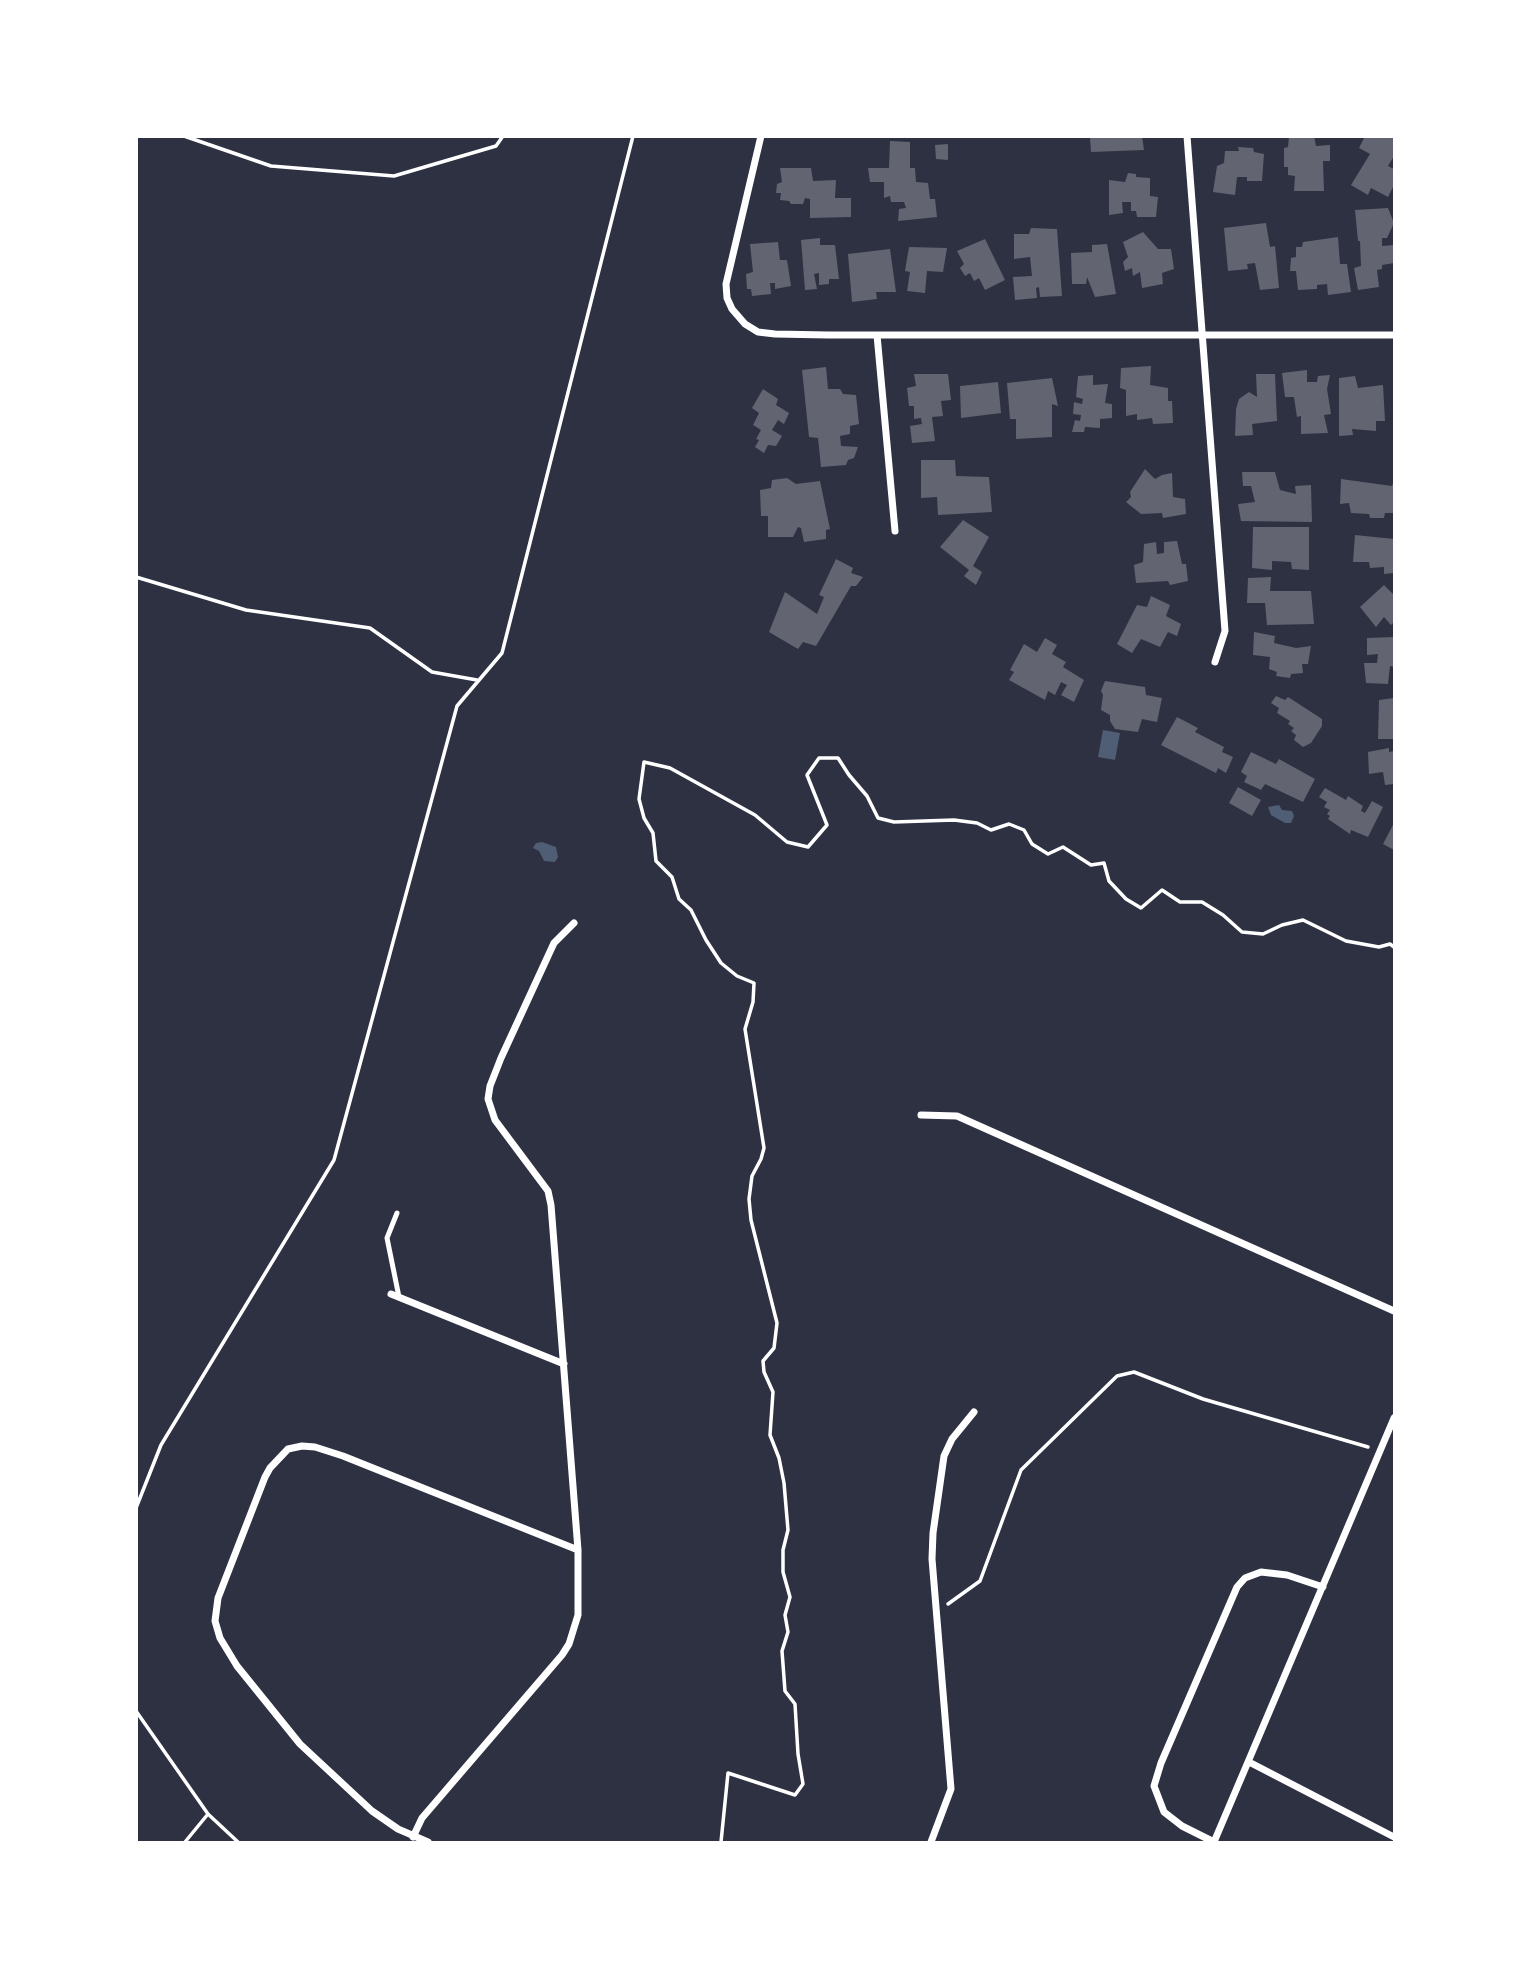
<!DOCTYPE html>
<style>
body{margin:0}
#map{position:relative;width:1531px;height:1979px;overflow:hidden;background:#2d3142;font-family:Quicksand,sans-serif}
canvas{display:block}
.frame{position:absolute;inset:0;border:138px solid #fff;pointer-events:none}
</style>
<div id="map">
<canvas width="1531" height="1979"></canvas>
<div class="frame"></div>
</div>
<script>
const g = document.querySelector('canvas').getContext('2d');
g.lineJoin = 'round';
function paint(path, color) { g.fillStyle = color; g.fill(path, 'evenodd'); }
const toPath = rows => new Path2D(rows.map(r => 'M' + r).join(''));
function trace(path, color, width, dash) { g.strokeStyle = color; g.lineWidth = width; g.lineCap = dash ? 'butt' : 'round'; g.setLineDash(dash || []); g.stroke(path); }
paint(toPath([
 [1103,730,1120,733,1115,760,1098,757],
 [1279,805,1282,810,1292,811,1294,816,1291,823,1285,823,1271,815,1268,807],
 [542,842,556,847,558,857,555,862,544,861,539,851,533,848,536,843]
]), '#4f5d75');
paint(toPath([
 [1095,136,1142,136,1144,150,1091,152,1090,138],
 [1289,136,1314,136,1316,146,1330,145,1330,161,1323,161,1324,191,1294,191,1295,176,1288,175,1288,167,1284,167,1284,148,1288,147],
 [1365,136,1394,136,1394,156,1388,166,1394,169,1394,185,1388,197,1371,188,1368,195,1351,185,1370,154,1359,148],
 [890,141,910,142,910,168,915,168,916,182,928,183,930,199,935,199,937,217,898,221,899,209,906,208,904,202,891,202,890,196,884,198,884,182,870,182,868,168,889,168],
 [948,144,948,160,936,159,935,145],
 [1238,147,1253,148,1254,152,1264,154,1262,181,1247,181,1247,177,1237,177,1235,195,1213,192,1217,166,1224,163,1225,151,1239,151],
 [780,168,811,168,813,181,836,180,835,198,851,198,851,217,810,218,810,199,805,198,803,204,791,204,789,201,780,200,781,193,776,193,777,184,782,182],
 [1128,173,1136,174,1136,177,1150,178,1150,196,1158,197,1156,217,1137,217,1136,211,1131,211,1131,202,1122,202,1123,213,1109,215,1109,180,1125,182],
 [1388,208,1394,223,1387,238,1382,238,1382,246,1394,245,1394,263,1382,265,1382,269,1377,270,1379,287,1358,290,1354,268,1361,266,1360,241,1358,241,1355,210],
 [1266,223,1270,247,1275,246,1279,288,1260,290,1255,263,1247,264,1248,269,1228,271,1224,228],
 [1031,228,1057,229,1062,296,1040,297,1039,287,1036,288,1037,298,1015,300,1013,277,1032,276,1030,257,1014,259,1014,234,1029,234],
 [1143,232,1158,249,1171,249,1174,269,1162,273,1163,284,1142,288,1140,272,1133,276,1132,268,1125,271,1123,262,1128,257,1123,242],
 [1338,237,1340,264,1347,264,1351,292,1328,295,1327,284,1317,285,1317,289,1298,290,1296,271,1290,271,1291,258,1296,257,1296,247,1302,247,1303,242],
 [820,238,820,245,835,245,839,279,829,279,829,284,819,285,819,273,814,274,817,289,805,290,801,240],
 [985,239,1005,280,985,290,979,278,974,281,970,273,965,276,960,268,964,264,957,251],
 [778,242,780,260,787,260,791,286,775,289,775,283,770,283,771,294,752,296,751,289,747,289,746,274,753,272,750,244],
 [1107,244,1116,294,1095,297,1087,277,1086,284,1072,284,1071,253,1092,252,1092,245],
 [909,247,947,248,943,272,927,271,925,293,907,291,910,272,905,271],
 [890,249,896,292,876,292,877,299,852,302,848,254],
 [1151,366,1150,385,1168,388,1168,401,1172,401,1173,423,1153,424,1152,418,1137,420,1137,414,1126,416,1126,390,1120,388,1121,368],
 [826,367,828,389,840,389,843,394,856,395,859,424,850,426,850,434,840,436,841,446,858,447,854,458,848,460,846,465,821,467,818,438,809,437,802,370],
 [1307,370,1307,382,1317,382,1318,376,1330,375,1327,389,1331,414,1324,415,1328,433,1301,434,1301,416,1297,417,1294,397,1285,397,1282,373],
 [914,374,948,374,951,400,941,401,943,416,932,417,935,441,912,443,910,426,922,424,921,418,914,419,914,406,909,406,907,388,916,386],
 [1256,374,1275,374,1277,421,1252,424,1253,435,1235,436,1236,409,1239,399,1249,392,1257,397],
 [1093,375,1093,385,1108,384,1105,403,1112,404,1112,418,1100,419,1100,428,1085,427,1084,432,1072,432,1075,420,1080,421,1081,415,1073,414,1074,402,1082,404,1083,399,1076,397,1078,376],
 [1355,376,1358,388,1383,385,1385,421,1376,421,1376,431,1352,429,1353,435,1339,436,1339,378],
 [1052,378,1058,406,1052,404,1052,437,1016,439,1016,419,1010,419,1007,383],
 [998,382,1001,413,961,418,960,386],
 [763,389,778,399,776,405,789,413,784,424,778,420,772,430,782,436,776,446,768,445,764,453,755,447,759,440,756,439,761,430,753,425,759,413,752,408],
 [921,460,955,460,956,476,989,477,992,512,938,515,937,497,921,498],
 [1145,469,1155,479,1162,475,1172,473,1173,497,1185,499,1186,514,1163,518,1162,513,1141,514,1126,502,1131,497,1130,492],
 [1242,472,1275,472,1280,490,1296,494,1295,486,1311,485,1312,522,1241,521,1238,504,1255,502,1251,486,1243,486],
 [787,478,796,484,820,481,830,529,826,530,826,539,804,542,801,528,798,527,793,537,768,537,768,516,761,516,760,490,771,488,772,480],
 [1341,479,1392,486,1394,481,1394,513,1385,513,1384,518,1370,518,1369,514,1351,513,1349,503,1340,504],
 [963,520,989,537,973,566,982,572,976,585,964,576,969,570,940,547],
 [1253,527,1309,527,1309,570,1292,569,1291,562,1272,561,1272,570,1252,568],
 [1355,535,1394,539,1394,573,1384,574,1384,567,1370,568,1369,562,1353,562],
 [1177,541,1182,564,1186,564,1188,581,1170,585,1168,581,1136,583,1134,565,1143,562,1144,544,1156,542,1157,554,1164,553,1164,542],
 [836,559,853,568,851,573,863,577,856,586,851,586,816,646,803,642,798,649,769,632,785,592,817,614,824,597,819,595],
 [1271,577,1270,591,1311,591,1314,624,1267,625,1265,603,1247,603,1248,578],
 [1384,585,1394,595,1394,622,1391,625,1384,617,1376,627,1360,607],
 [1151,596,1170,605,1166,616,1181,624,1177,636,1168,632,1160,647,1141,639,1132,653,1117,644,1137,605,1147,607],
 [1254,632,1275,636,1274,643,1296,648,1311,646,1308,664,1302,664,1303,673,1291,674,1290,678,1276,676,1277,672,1269,669,1270,657,1253,655],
 [1394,637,1394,667,1390,666,1388,684,1366,683,1364,663,1377,663,1378,654,1367,655,1367,638],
 [1045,638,1057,645,1052,654,1066,662,1063,667,1084,680,1074,702,1061,695,1067,685,1061,682,1055,695,1048,691,1045,700,1009,680,1014,672,1010,670,1024,644,1037,652],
 [1105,681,1145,687,1146,695,1162,698,1157,722,1142,719,1138,732,1115,729,1110,721,1110,715,1101,710,1103,695,1101,691],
 [1276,696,1285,700,1288,697,1322,719,1322,726,1311,743,1303,747,1294,740,1296,735,1291,731,1294,728,1288,724,1290,721,1277,713,1279,708,1271,703],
 [1394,698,1394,739,1378,739,1379,700],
 [1177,717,1198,728,1195,732,1224,747,1222,752,1233,757,1226,773,1218,768,1216,773,1161,745],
 [1389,748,1389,752,1394,751,1394,784,1385,785,1383,772,1369,774,1368,752],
 [1251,752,1276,764,1279,759,1315,779,1303,802,1265,784,1261,790,1244,782,1247,776,1241,772],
 [1238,787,1261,800,1252,816,1229,803],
 [1325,788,1346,800,1348,796,1363,806,1361,811,1365,813,1372,801,1383,807,1368,837,1351,830,1350,834,1328,819,1330,816,1327,814,1330,810,1324,807,1327,802,1319,797],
 [1394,823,1394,850,1383,844]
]), '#626471');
trace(toPath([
 [184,136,271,166,394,176,496,146,503,136],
 [136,577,246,610,370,628,432,672,477,680],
 [136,1508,161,1445,334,1160,457,706,502,653,633,136],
 [948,1604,980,1581,1021,1470,1117,1376,1134,1372,1203,1399,1368,1447],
 [136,1711,208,1814,238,1842],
 [185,1842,208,1814],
 [721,1842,728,1773,795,1795,803,1784,798,1754,795,1704,785,1691,782,1651,788,1632,785,1615,790,1597,783,1572,783,1550,788,1530,784,1483,779,1458,770,1435,773,1392,764,1372,763,1361,774,1348,777,1323,751,1220,749,1199,752,1176,761,1159,764,1148,745,1029,753,1002,754,983,737,976,721,963,706,940,691,910,679,899,672,877,656,861,653,833,644,818,639,799,644,762,670,768,755,815,787,842,808,847,827,825,807,775,819,758,838,758,849,775,867,796,878,818,894,822,954,820,977,823,991,830,1009,824,1024,830,1032,844,1048,854,1063,847,1091,865,1104,863,1109,881,1126,899,1141,908,1162,890,1180,902,1202,902,1223,915,1242,932,1263,934,1282,925,1303,920,1346,941,1379,947,1390,944,1394,947]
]), '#fff', 3.5);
trace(toPath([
 [397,1213,387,1238,399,1297]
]), '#fff', 5);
trace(toPath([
 [761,136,726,284,727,298,732,309,745,324,758,332,775,334,828,335,1394,335],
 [1187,136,1225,631,1215,662],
 [877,335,895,531],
 [921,1115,957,1116,1394,1311],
 [391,1294,564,1364],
 [1249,1762,1394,1837],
 [413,1837,422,1818,562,1655,569,1644,578,1615,578,1550,551,1205,548,1191,495,1120,488,1099,490,1086,501,1058,554,943,574,923],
 [428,1842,398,1829,372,1811,300,1744,237,1666,220,1638,215,1621,218,1598,265,1477,270,1468,288,1449,302,1446,315,1447,343,1456,578,1550],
 [931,1842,951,1789,932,1559,933,1533,944,1456,952,1439,974,1412],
 [1214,1842,1394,1418],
 [1214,1842,1182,1826,1164,1812,1154,1786,1161,1763,1237,1587,1245,1578,1261,1572,1287,1575,1323,1587]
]), '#fff', 7);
</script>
